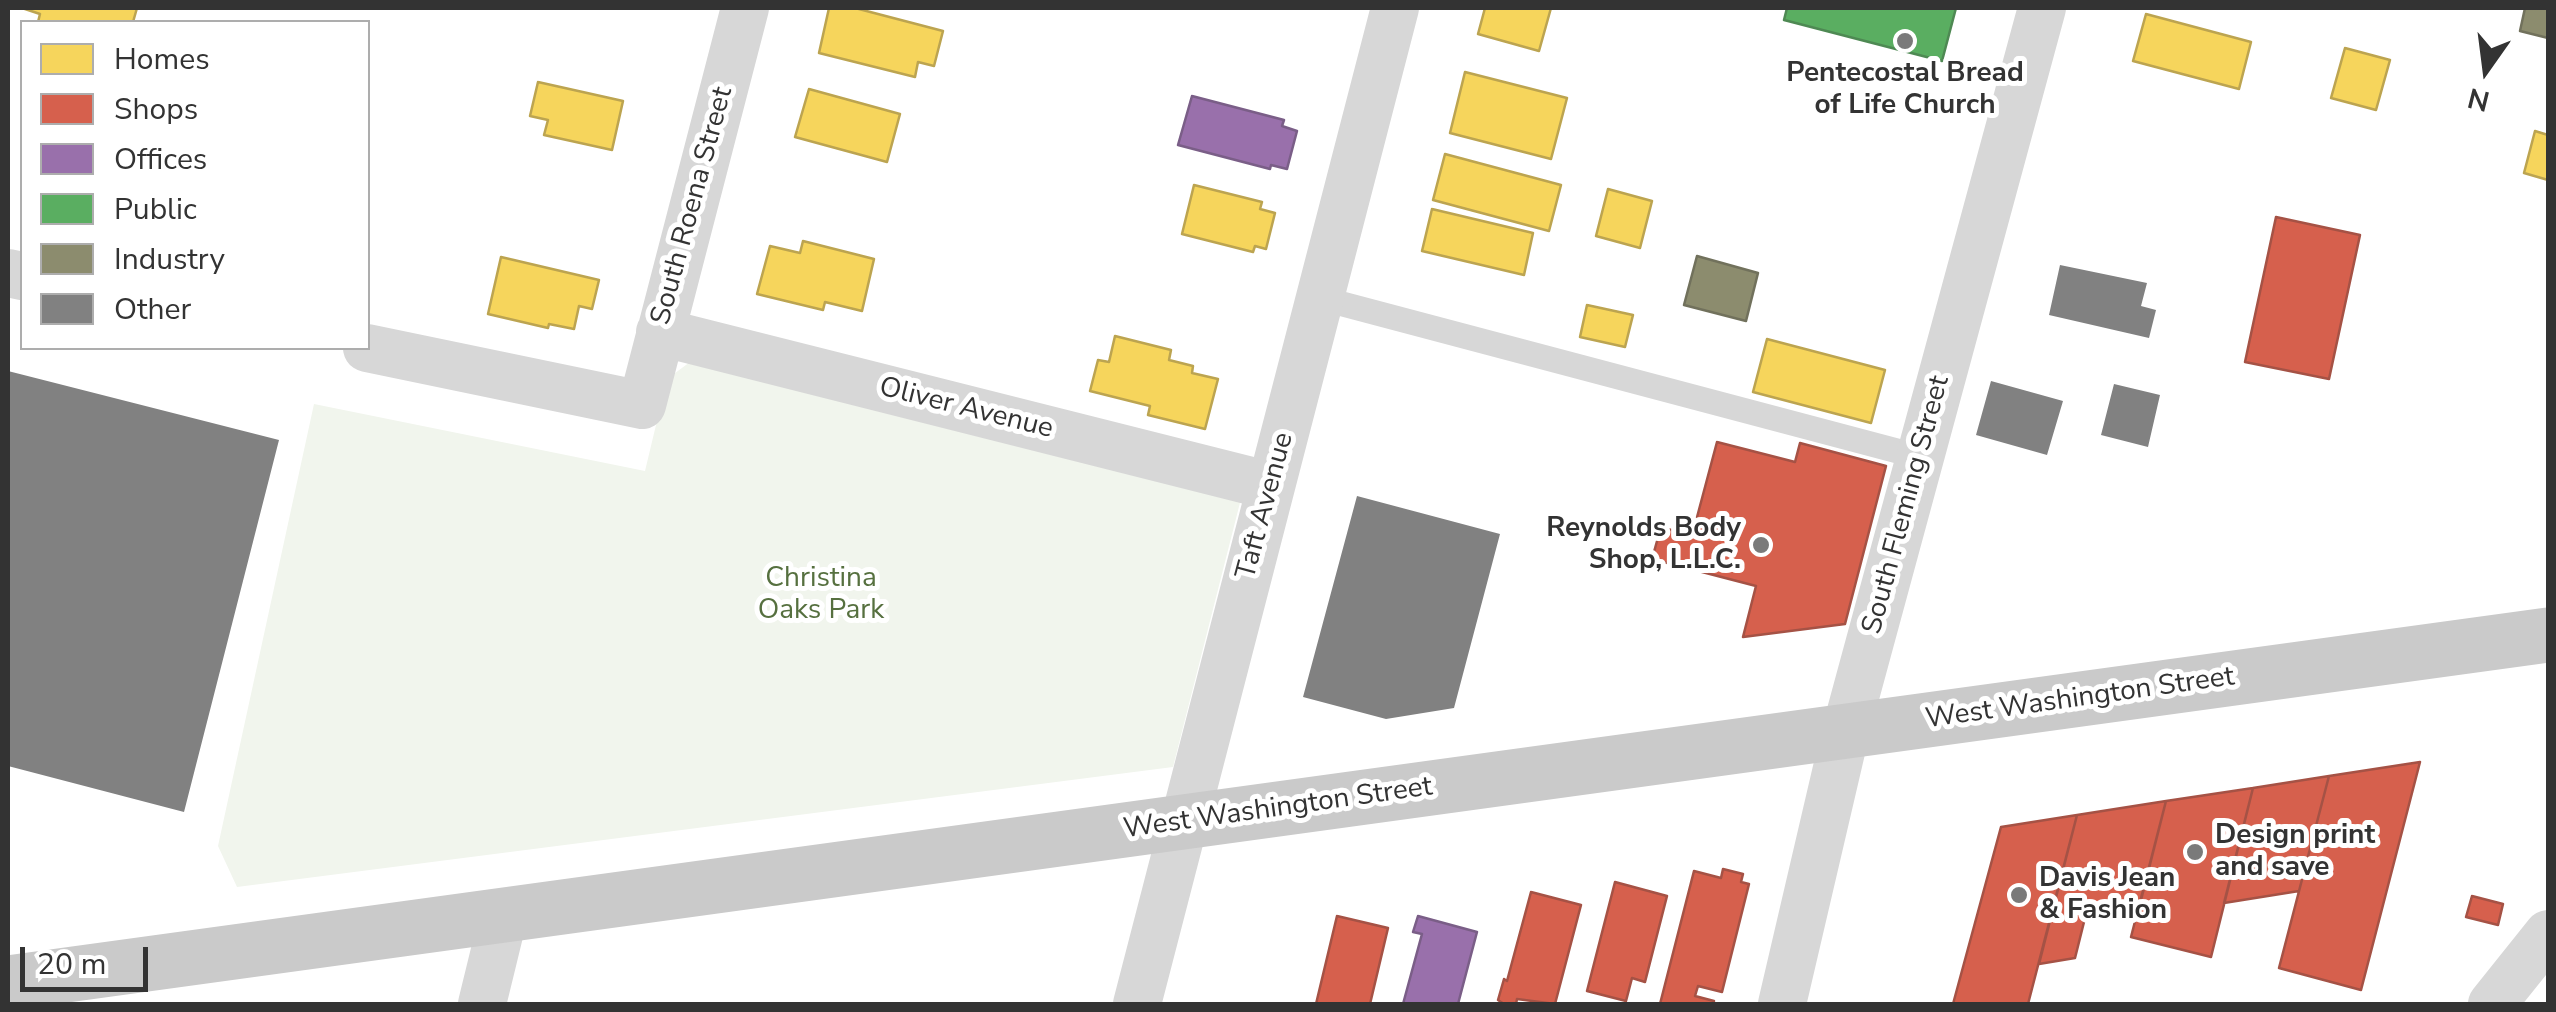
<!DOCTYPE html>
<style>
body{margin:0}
#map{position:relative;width:2556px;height:1012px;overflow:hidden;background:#fff;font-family:"Nunito Sans",sans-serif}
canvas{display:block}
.frame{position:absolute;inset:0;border:10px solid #333;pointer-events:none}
.legend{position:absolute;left:20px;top:20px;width:350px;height:330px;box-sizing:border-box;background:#fff;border:2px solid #adadad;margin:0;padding:12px 18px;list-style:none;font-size:30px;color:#333}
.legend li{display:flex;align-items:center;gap:20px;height:50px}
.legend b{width:50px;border:2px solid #adadad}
.north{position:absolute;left:2436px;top:20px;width:100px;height:100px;-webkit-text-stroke:8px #fff;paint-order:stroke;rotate:194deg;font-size:28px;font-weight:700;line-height:40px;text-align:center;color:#333}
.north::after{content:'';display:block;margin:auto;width:35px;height:45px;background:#333;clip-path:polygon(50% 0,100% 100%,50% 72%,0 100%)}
.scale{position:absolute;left:20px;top:947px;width:128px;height:45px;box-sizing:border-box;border:5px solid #333;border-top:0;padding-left:12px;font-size:30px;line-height:35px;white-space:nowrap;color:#333;-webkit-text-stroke:8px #fff;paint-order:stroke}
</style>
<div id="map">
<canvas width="2556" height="1012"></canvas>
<div class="frame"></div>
<ul class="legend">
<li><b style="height:28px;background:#f6d55c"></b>Homes</li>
<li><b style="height:28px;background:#d6604d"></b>Shops</li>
<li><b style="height:28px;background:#9970ab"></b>Offices</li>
<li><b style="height:28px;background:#5aae61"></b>Public</li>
<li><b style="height:28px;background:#8c8c6e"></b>Industry</li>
<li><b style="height:28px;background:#818181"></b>Other</li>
</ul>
<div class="north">N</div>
<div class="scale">20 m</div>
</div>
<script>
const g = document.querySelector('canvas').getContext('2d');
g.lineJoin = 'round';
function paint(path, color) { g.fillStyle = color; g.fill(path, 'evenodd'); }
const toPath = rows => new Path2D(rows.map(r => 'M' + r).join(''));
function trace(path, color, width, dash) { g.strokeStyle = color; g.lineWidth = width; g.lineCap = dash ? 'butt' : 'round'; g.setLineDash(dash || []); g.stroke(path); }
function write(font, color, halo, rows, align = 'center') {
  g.font = font + ' "Nunito Sans",sans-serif'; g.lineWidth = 10; g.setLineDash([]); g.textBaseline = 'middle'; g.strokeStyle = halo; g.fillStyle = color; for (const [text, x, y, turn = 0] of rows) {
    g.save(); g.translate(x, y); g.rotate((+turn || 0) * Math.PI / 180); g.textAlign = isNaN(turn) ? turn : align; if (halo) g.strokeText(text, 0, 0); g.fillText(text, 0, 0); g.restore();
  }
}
paint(toPath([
 [713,345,1246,479,1173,767,237,887,218,846,314,404,645,471,667,379]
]), '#f1f5ed');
const homes = toPath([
 [22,8,137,8,133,22,38,22,40,14,22,8],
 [829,8,855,8,943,31,934,66,918,62,915,77,819,53,829,8],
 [1485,8,1551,8,1539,51,1478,34,1485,8],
 [2146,14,2251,42,2239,89,2133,61,2146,14],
 [2345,48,2390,60,2376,110,2331,98,2345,48],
 [1465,72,1567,98,1551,159,1450,133,1465,72],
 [538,82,623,101,612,150,544,135,548,120,530,116,538,82],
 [809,89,900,114,887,162,795,137,809,89],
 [2535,131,2548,135,2548,180,2524,173,2535,131],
 [1445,154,1561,185,1549,231,1433,200,1445,154],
 [1194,185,1262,202,1260,209,1275,213,1266,249,1255,246,1253,252,1182,234,1194,185],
 [1608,189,1652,201,1640,248,1596,236,1608,189],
 [1432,209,1533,233,1524,275,1422,251,1432,209],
 [803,241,874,259,862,311,825,302,823,310,757,294,770,246,800,253,803,241],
 [501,257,599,280,592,309,579,306,574,329,549,324,548,328,488,314,501,257],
 [1587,305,1633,315,1625,347,1580,337,1587,305],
 [1115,336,1171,350,1169,360,1193,366,1192,373,1218,379,1205,429,1148,415,1150,406,1090,391,1098,360,1109,362,1115,336],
 [1767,339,1885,370,1871,423,1753,392,1767,339]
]);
paint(homes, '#f6d55c');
trace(homes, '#bca450', 2.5);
const shops = toPath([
 [2276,217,2360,235,2329,379,2245,362,2276,217],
 [1717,442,1795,462,1800,443,1886,466,1845,624,1743,637,1756,586,1652,559,1661,527,1692,536,1717,442],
 [2420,762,2361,990,2279,968,2329,776,2420,762],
 [2329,776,2299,891,2224,903,2253,788,2329,776],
 [2253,788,2211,957,2131,937,2166,801,2253,788],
 [2166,801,2139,908,2086,914,2075,958,2039,964,2077,815,2166,801],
 [2077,815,2028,1004,1953,1004,2001,827,2077,815],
 [1723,869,1743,874,1741,882,1749,884,1722,992,1698,986,1695,996,1714,1001,1713,1004,1660,1004,1694,871,1721,878,1723,869],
 [1615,882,1667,896,1645,982,1632,978,1626,1001,1587,991,1615,882],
 [1531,892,1581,905,1555,1004,1517,999,1516,1004,1504,1004,1498,1000,1504,979,1507,981,1531,892],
 [2472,896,2503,904,2498,925,2466,917,2472,896],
 [1337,916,1388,928,1370,1004,1316,1004,1337,916]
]);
paint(shops, '#d6604d');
trace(shops, '#a55245', 2.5);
const offices = toPath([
 [1192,96,1284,120,1282,126,1297,131,1287,169,1271,165,1270,169,1178,145,1192,96],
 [1418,916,1477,932,1458,1004,1403,1004,1422,934,1413,932,1418,916]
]);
paint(offices, '#9970ab');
trace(offices, '#7a5e87', 2.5);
const public = toPath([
 [1787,8,1956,8,1942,61,1784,20,1787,8]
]);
paint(public, '#5aae61');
trace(public, '#4e8953', 2.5);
const industry = toPath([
 [2525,8,2548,8,2548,38,2520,31,2525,8],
 [1697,256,1758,273,1746,321,1684,305,1697,256]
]);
paint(industry, '#8c8c6e');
trace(industry, '#71715c', 2.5);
paint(toPath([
 [2060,265,2147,283,2141,306,2156,310,2149,338,2049,315],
 [8,371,279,440,184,812,8,766],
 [1991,381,2063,401,2047,455,1976,435],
 [2114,384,2160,395,2148,447,2101,435],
 [1357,496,1500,534,1454,708,1386,719,1303,697]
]), '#818181');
trace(toPath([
 [1320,298,1920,457]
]), '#d7d7d7', 25);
trace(toPath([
 [8,273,22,276],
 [660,332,1271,486],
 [367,348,642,405,745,8],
 [482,1004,504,914],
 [1137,1004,1395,8],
 [1782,1004,1846,730,2042,8],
 [2492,1004,2548,934]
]), '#d7d7d7', 48);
trace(toPath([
 [8,983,2548,635]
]), '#cacaca', 55);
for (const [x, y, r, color] of [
 [1905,41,10,"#7a7a7a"],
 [1761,545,10,"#7a7a7a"],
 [2195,852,10,"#7a7a7a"],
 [2019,895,10,"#7a7a7a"]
]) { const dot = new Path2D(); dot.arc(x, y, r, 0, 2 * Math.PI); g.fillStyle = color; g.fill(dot); trace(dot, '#fff', 4); }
write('bold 28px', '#333', '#fff', [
 ["Pentecostal Bread",1905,74,"center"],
 ["of Life Church",1905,106,"center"],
 ["Reynolds Body",1741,529,"right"],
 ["Shop, L.L.C.",1741,561,"right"],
 ["Design print",2215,836],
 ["and save",2215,868],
 ["Davis Jean",2039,879],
 ["& Fashion",2039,911]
], 'left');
write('28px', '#333', '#fff', [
 ["South Roena Street",693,206,-75],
 ["Oliver Avenue",966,409,14],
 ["South Fleming Street",1907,505,-75],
 ["Taft Avenue",1266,506,-75],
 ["West Washington Street",2080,699,-8],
 ["West Washington Street",1278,809,-8]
]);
write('28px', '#56703f', '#fff', [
 ["Christina",821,579],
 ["Oaks Park",821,611]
]);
</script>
